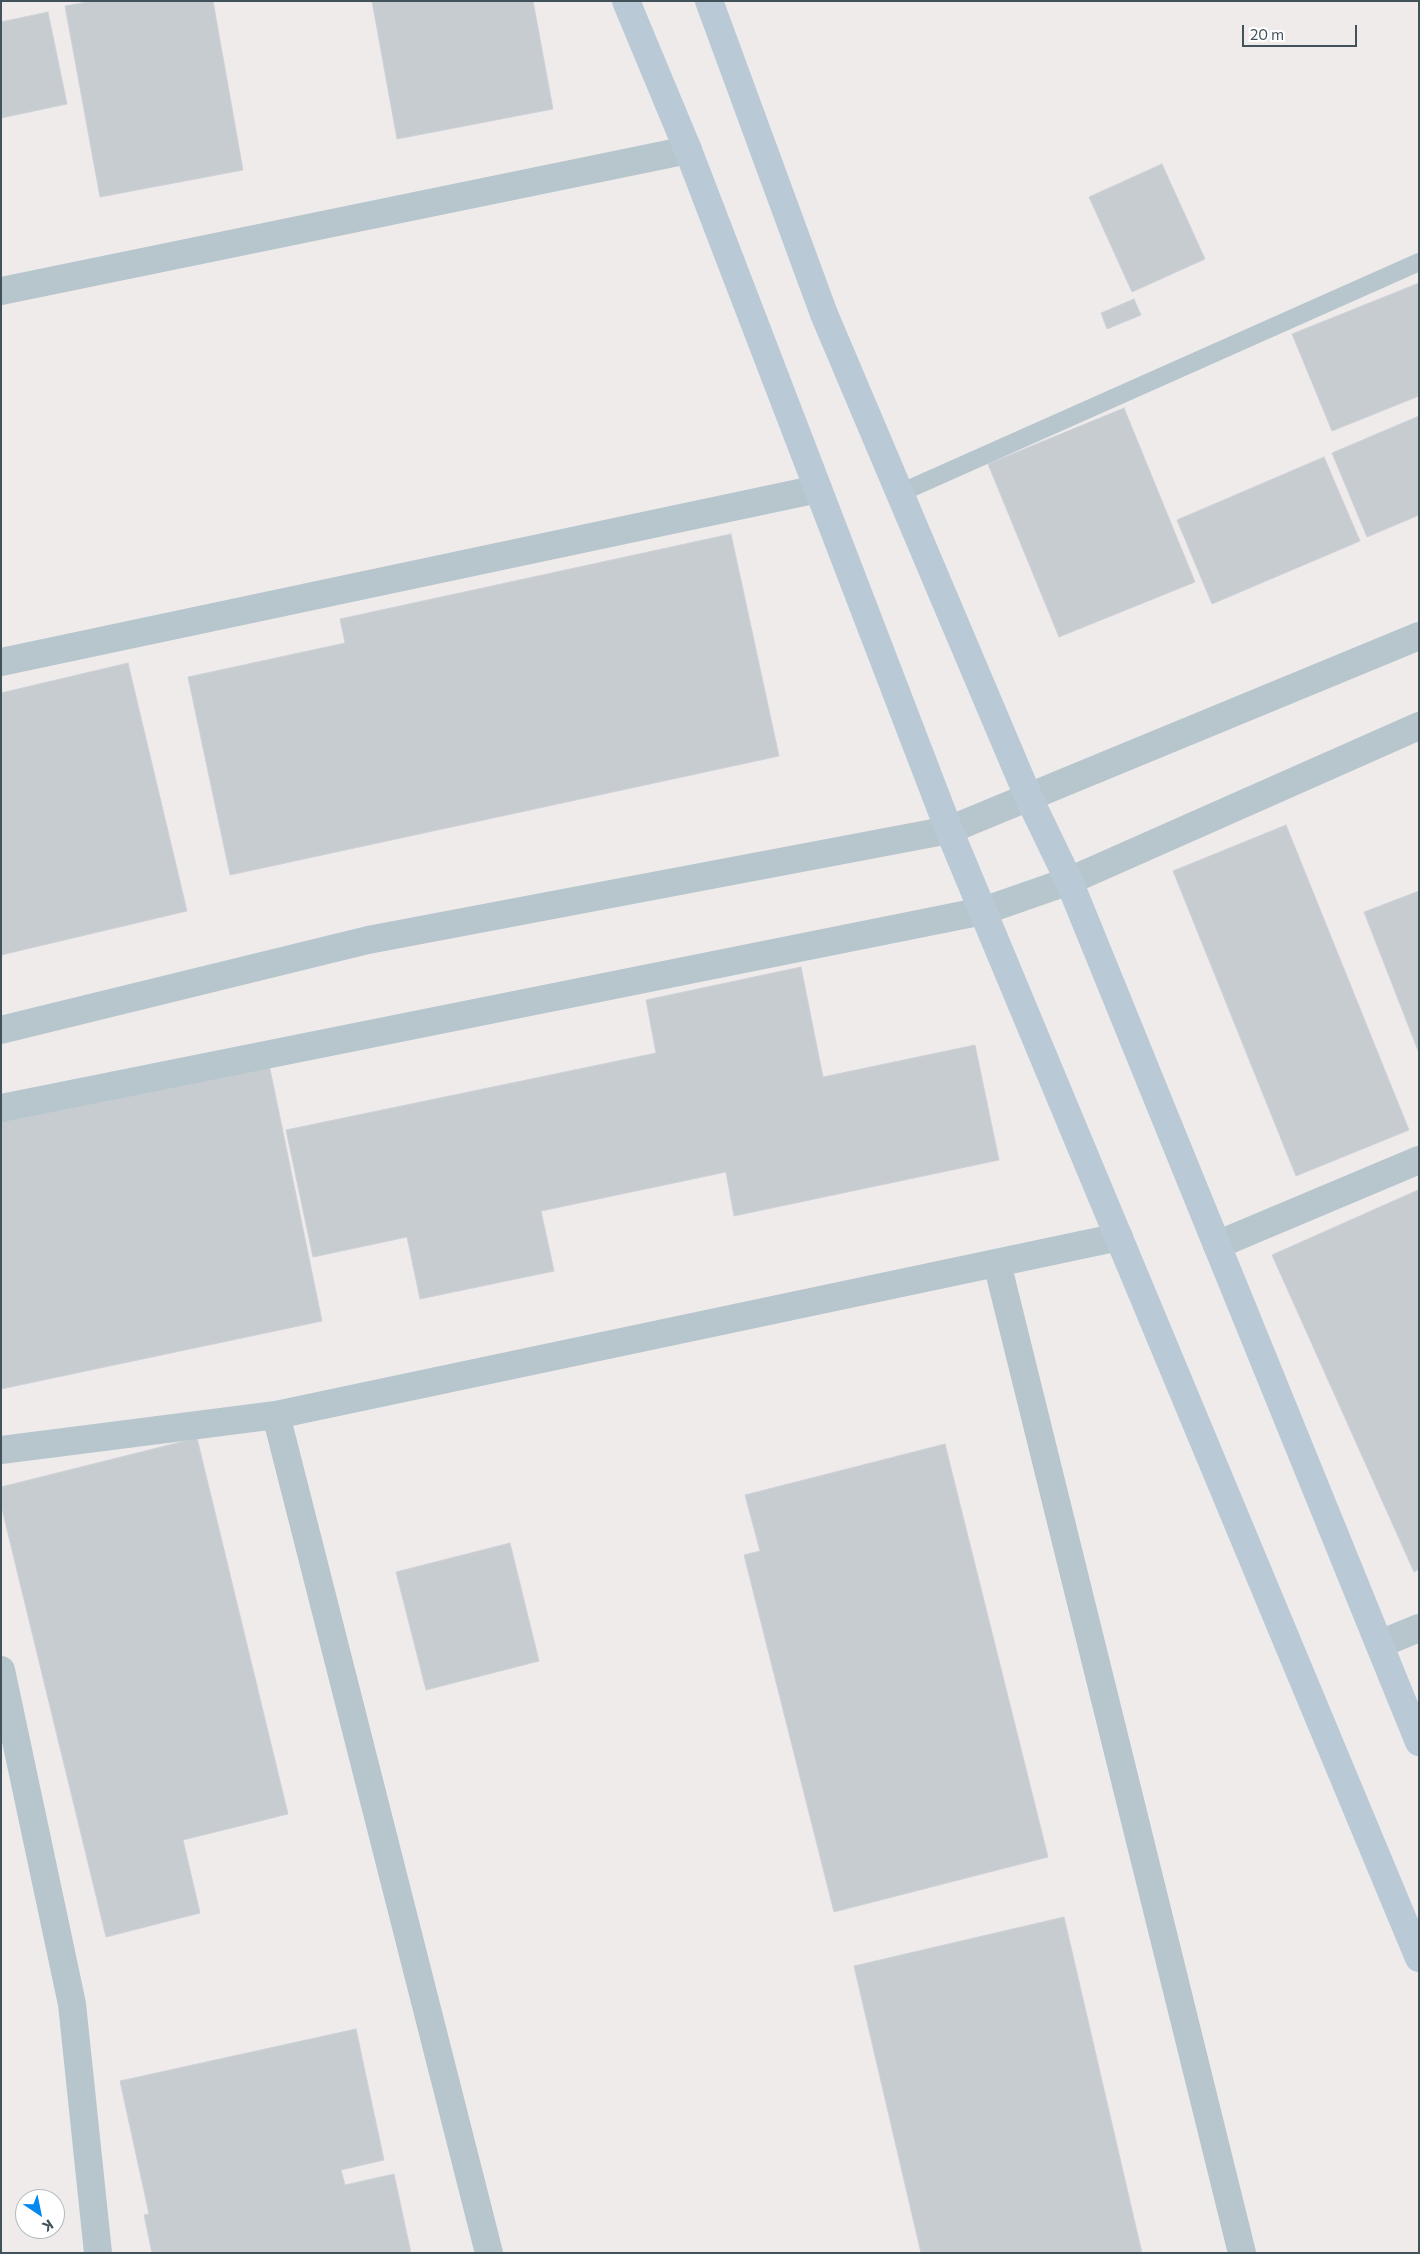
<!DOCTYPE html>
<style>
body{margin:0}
#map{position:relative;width:1420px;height:2254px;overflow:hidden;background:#efebeb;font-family:Commissioner,sans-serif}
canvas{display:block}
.frame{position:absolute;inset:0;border:2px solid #42525b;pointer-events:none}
.north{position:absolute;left:15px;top:2189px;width:50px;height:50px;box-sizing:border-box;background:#fff;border:1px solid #b3babd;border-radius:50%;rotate:146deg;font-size:14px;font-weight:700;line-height:20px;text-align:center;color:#42525b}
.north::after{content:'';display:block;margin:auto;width:18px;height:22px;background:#0489f0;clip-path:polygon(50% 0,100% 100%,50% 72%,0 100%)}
.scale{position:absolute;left:1242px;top:25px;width:115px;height:22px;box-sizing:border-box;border:2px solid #42525b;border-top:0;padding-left:6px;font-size:15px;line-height:18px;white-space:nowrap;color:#42525b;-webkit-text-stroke:4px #fff;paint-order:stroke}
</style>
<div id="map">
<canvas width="1420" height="2254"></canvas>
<div class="frame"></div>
<div class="north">K</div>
<div class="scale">20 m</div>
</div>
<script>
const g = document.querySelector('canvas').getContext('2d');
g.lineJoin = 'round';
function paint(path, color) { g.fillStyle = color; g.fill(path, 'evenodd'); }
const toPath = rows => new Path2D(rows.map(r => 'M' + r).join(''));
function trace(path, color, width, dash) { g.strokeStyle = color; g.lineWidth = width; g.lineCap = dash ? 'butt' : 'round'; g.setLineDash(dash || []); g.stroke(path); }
const building = toPath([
 [93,1,213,1,243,170,100,197,65,6,93,1],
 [372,1,533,1,553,109,397,139,372,1],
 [48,12,67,104,1,118,1,22,48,12],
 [1162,164,1205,259,1132,292,1089,197,1162,164],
 [1419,283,1419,396,1332,431,1292,334,1419,283],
 [1134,299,1141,315,1107,329,1101,313,1134,299],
 [1124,408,1195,582,1059,637,988,464,1124,408],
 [1419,416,1419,515,1367,537,1332,453,1419,416],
 [1324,457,1360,541,1212,604,1177,520,1324,457],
 [731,534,779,756,230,875,188,677,345,643,340,619,731,534],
 [128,663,187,911,1,955,1,693,128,663],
 [1286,825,1409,1130,1296,1176,1173,871,1286,825],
 [1419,891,1419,1053,1364,912,1419,891],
 [801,967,823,1077,975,1045,999,1160,734,1216,726,1172,541,1211,554,1271,420,1299,407,1237,313,1257,286,1130,656,1053,646,1000,801,967],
 [269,1064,322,1321,1,1389,1,1120,269,1064],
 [1418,1190,1419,1569,1414,1572,1272,1255,1418,1190],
 [197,1438,288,1814,183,1840,200,1913,106,1937,1,1505,1,1487,197,1438],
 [945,1444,1048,1857,834,1912,744,1555,760,1551,745,1495,945,1444],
 [510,1543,539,1661,426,1690,396,1572,510,1543],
 [1064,1917,1142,2253,921,2253,854,1966,1064,1917],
 [356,2029,384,2160,341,2170,345,2185,394,2174,411,2253,152,2253,144,2215,149,2214,120,2081,356,2029]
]);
paint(building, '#c7ccd1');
trace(building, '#ced2d8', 1);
trace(toPath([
 [900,493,1419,262]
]), '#b7c6cd', 18);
trace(toPath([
 [1,291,688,150],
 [1,662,818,489],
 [1,1030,368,940,949,830,1419,636],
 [1,1108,983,911,1069,881,1419,726],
 [1217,1245,1419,1160],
 [997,1263,1242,2253],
 [276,1415,489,2253],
 [1,1450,276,1415,1119,1237],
 [1,1670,72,2004,98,2253]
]), '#b7c6cd', 28);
trace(toPath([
 [1380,1644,1419,1628]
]), '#b7c6cd', 28);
trace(toPath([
 [626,1,688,150,949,830,1419,1958],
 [709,1,824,314,1028,796,1069,881,1419,1742]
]), '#b9cad6', 28);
</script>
